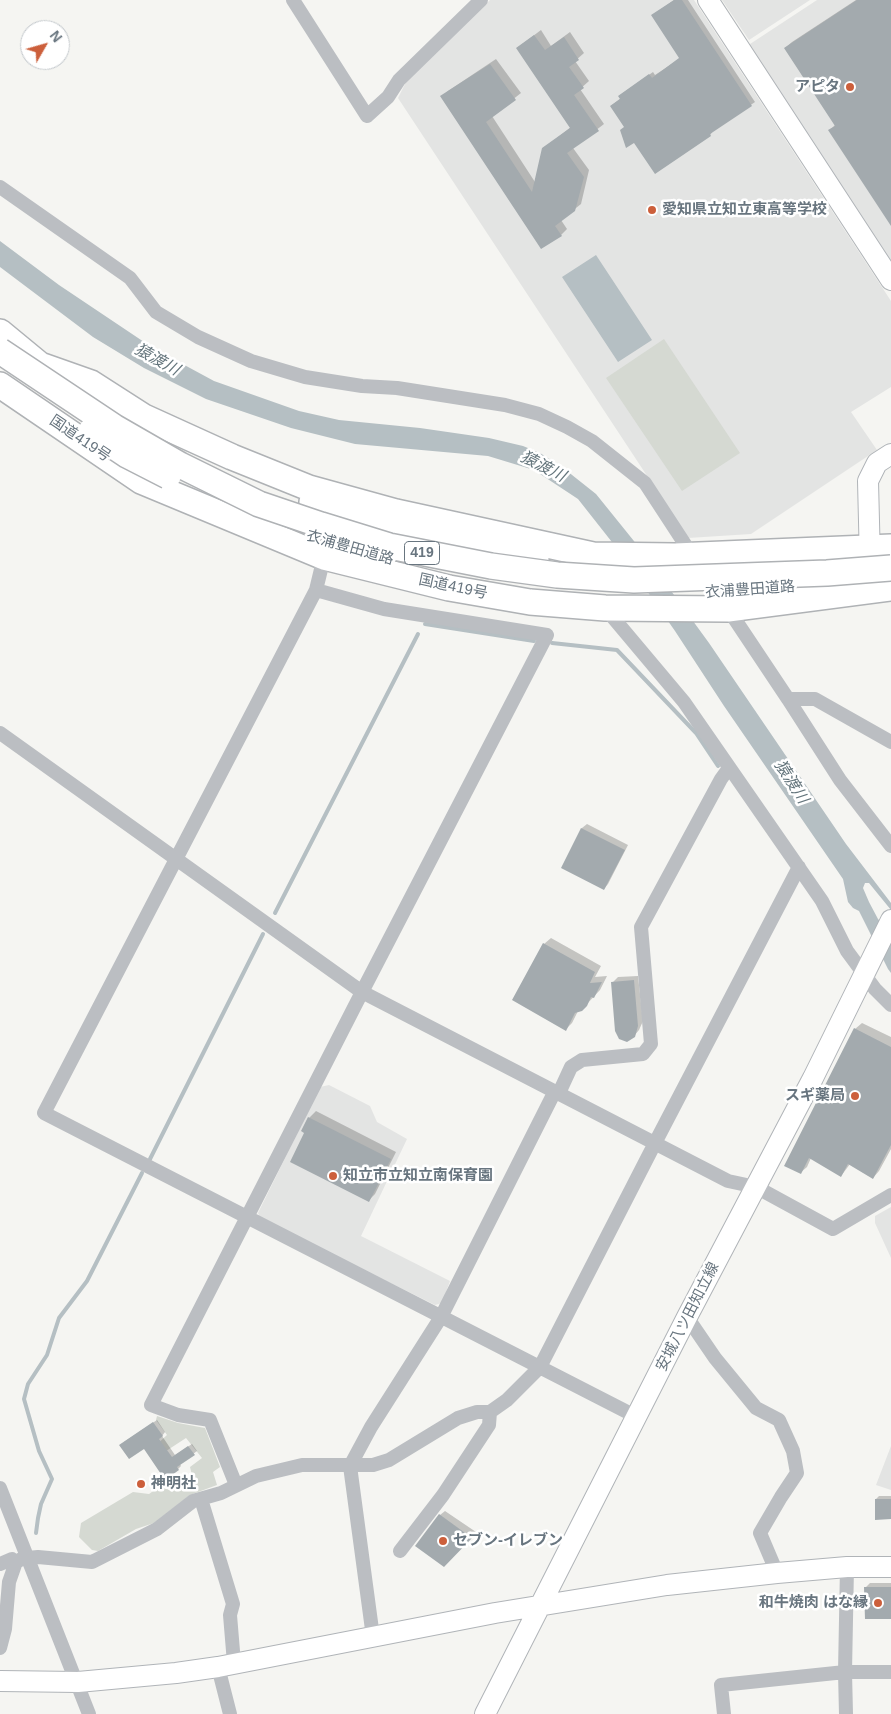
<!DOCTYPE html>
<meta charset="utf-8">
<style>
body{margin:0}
#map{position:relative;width:891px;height:1714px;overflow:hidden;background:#f5f5f2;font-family:Arial,sans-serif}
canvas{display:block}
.north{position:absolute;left:20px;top:20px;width:50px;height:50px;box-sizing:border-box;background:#fff;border:1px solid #c3c8cc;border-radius:50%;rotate:52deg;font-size:14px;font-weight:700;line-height:20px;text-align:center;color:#68757f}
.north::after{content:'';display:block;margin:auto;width:18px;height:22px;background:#cc5f3b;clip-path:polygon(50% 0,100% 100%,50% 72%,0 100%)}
</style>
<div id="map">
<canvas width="891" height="1714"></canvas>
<div class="north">N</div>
</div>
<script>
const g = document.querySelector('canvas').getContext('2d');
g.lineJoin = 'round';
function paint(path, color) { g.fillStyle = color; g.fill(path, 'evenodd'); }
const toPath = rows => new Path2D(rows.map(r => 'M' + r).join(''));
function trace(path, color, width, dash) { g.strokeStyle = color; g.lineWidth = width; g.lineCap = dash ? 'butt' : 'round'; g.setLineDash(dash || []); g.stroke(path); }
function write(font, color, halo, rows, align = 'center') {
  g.font = font + ' Arial,"Noto Sans JP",sans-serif'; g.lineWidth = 5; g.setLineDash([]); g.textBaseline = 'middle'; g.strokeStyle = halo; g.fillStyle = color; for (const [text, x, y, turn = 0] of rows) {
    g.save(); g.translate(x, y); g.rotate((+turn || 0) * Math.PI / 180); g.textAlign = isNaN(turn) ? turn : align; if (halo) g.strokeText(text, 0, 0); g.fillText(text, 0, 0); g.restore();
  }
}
paint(toPath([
 [490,0,694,0,891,301,891,387,851,412,877,450,751,534,688,538,398,98,406,82],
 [722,0,810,0,749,40],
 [817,0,891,0,891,265,747,46],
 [329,1085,370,1106,377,1122,407,1139,361,1236,450,1281,442,1303,435,1305,260,1218,258,1213,320,1087],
 [891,1207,891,1258,875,1223,875,1216],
 [891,1446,891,1490,876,1485]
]), '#e3e4e3');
paint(toPath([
 [664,339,740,453,682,491,606,378],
 [157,1416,178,1423,205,1428,220,1467,213,1472,217,1485,190,1495,154,1523,136,1529,98,1551,92,1550,79,1537,81,1523,133,1492,149,1494,159,1487,170,1490,193,1479,190,1467,202,1458,186,1438,160,1455,154,1447,167,1435,156,1420]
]), '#d5d9d2');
paint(toPath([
 [0,241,59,285,153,348,214,381,299,411,339,420,420,428,489,438,523,446,540,453,562,467,596,494,642,551,709,643,846,844,891,903,891,910,869,883,865,883,863,888,869,902,878,919,891,933,891,973,888,969,859,911,853,908,848,902,843,879,724,706,675,631,619,551,578,499,534,470,488,456,355,444,291,428,206,399,144,368,93,337,0,267],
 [596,255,652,340,618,362,562,277]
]), '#b5bfc3');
paint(toPath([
 [674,0,688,0,755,102,713,131,710,135,625,126,611,106,621,98,619,96,623,93,653,72,655,75,681,58,653,15],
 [856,0,891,0,891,224,830,130,836,124,785,48,792,42],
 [541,30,551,46,570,32,584,53,575,61,589,81,580,89,604,124,573,148,589,170,581,204,561,220,567,229,561,235,442,97,448,91,496,59,521,93,492,116,535,182,543,149,571,127,517,48],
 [587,824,628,845,608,884,604,889,562,867,582,828],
 [551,938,601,966,595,977,607,976,600,990,586,1005,578,1011,572,1023,566,1029,544,944],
 [638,976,643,1021,639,1030,634,1036,613,982,618,977],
 [862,1023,891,1037,891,1149,879,1171,873,1178,850,1164,841,1176,811,1158,807,1167,800,1173,855,1029],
 [316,1111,396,1152,375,1194,369,1200,306,1132,309,1118],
 [157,1420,165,1432,162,1436,175,1455,192,1444,197,1451,180,1464,181,1466,178,1469,165,1478,144,1447,124,1442],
 [879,1496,891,1496,891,1518,876,1499],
 [445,1511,476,1532,444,1566,440,1515],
 [870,1583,891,1583,891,1618,865,1588]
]), '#0003');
trace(toPath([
 [425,624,534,641],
 [552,643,617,650,696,733,718,766],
 [275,913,418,634],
 [150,1159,263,934],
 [36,1533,38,1518,41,1504,52,1479,39,1451,24,1399,28,1384,47,1355,59,1318,87,1281,142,1173]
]), '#b5bfc3', 4);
paint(toPath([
 [674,0,682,0,752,106,710,134,711,136,655,174,634,143,626,148,620,130,624,127,610,106,620,99,618,96,649,74,652,78,679,58,651,15],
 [857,0,891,0,891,226,828,130,835,126,784,48],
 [534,35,545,50,564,37,579,60,569,67,584,88,574,95,599,131,567,153,584,177,575,211,555,226,562,236,541,249,440,96,490,64,516,100,486,122,532,192,542,148,570,128,516,48],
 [581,828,625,850,604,890,561,868],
 [543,943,595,972,590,983,602,982,594,998,591,997,587,1006,582,1011,575,1013,566,1031,512,1000],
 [634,980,638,1026,635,1037,627,1042,619,1039,615,1031,611,982],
 [854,1028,891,1047,891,1145,873,1179,848,1164,841,1177,809,1158,801,1174,784,1166],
 [308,1117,391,1159,369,1202,290,1162,304,1133,301,1131],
 [153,1422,163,1436,159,1439,172,1457,188,1446,195,1455,177,1467,179,1470,165,1480,144,1449,129,1459,119,1445],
 [875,1499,891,1499,891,1519,875,1520],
 [439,1514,472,1538,444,1567,415,1546],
 [864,1587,891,1587,891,1619,865,1619]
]), '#a3aaae');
const secondary = toPath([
 [708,0,891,280],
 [870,562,868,481,877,463,891,454],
 [0,1681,78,1682,176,1673,218,1667,495,1613,667,1585,777,1573,847,1567,891,1567],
 [485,1714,687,1317,813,1078,891,920]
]);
const highway = toPath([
 [0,332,40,365,91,383,144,417,232,457,309,488,396,512,593,555,675,556,891,547],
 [0,385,141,481,324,557,449,588,530,602,605,608,728,609,891,588],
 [312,502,343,516,409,534,463,547,536,560]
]);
trace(secondary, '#b0b4b8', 22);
trace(highway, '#afb2b5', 28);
trace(toPath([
 [293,0,367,116,388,97,399,80,481,0],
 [0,187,130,278,156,312,198,337,251,361,305,377,362,386,397,388,505,405,539,414,567,427,592,441,645,483,692,555],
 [324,557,316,590,44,1113,637,1417],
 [605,608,684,702,822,901,847,951,875,989,891,1005],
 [728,609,788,699,815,699,891,742],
 [788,699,840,780,891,846],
 [0,733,362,992,728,1181,756,1187,833,1229,891,1195],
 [559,1093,571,1067,582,1060,643,1054,651,1044,641,927,721,779,729,768],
 [687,1317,715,1358,756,1408,779,1420,793,1451,797,1473,781,1497,760,1533,777,1573],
 [236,1485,210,1420,178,1415,151,1405,362,992,547,635,384,609,316,590],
 [0,1488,89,1714],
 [201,1499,233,1604,230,1615,234,1663],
 [400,1551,443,1495,489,1425,490,1412],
 [28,1558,38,1557,92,1562,157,1529,193,1501,221,1493,256,1476,302,1465,373,1465,389,1460,458,1418,477,1412,490,1412,507,1400,540,1367,655,1143,799,867],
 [0,1564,12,1559,16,1562],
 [373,1637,350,1466,371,1427,441,1317,555,1091],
 [0,1648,5,1629,9,1582,16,1562,27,1556],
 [218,1667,230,1714],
 [724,1714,721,1685,845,1672,891,1672],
 [846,1714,845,1672,847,1567]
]), '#bbbec2', 14);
trace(secondary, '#fff', 20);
trace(highway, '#fff', 25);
const highwayBridge = toPath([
 [0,351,114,427,180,465,259,504,321,525,389,546,491,566,557,575,634,580,827,573,891,568],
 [91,431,127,455,168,476]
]);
trace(highwayBridge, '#afb2b5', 28, []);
trace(highwayBridge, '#fff', 25);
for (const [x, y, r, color] of [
 [850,87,5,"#cc5f3b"],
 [652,210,5,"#cc5f3b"],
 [855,1096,5,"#cc5f3b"],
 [333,1176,5,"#cc5f3b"],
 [141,1484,5,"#cc5f3b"],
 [443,1541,5,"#cc5f3b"],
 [878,1603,5,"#cc5f3b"]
]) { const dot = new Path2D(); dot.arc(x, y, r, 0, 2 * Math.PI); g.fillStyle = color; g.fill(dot); trace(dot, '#fff', 2); }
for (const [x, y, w] of [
 [422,553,35]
]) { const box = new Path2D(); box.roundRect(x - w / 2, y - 11.5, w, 23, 4); g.fillStyle = '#fff'; g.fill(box); trace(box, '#68757f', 1); }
write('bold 14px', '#68757f', null, [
 ["419",422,553]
]);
write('bold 15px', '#68757f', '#fff', [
 ["アピタ",840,87,"right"],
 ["愛知県立知立東高等学校",662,210],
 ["スギ薬局",845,1096,"right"],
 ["知立市立知立南保育園",343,1176],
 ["神明社",151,1484],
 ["セブン-イレブン",453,1541],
 ["和牛焼肉 はな縁",868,1603,"right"]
], 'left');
write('15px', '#68757f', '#fff', [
 ["国道419号",80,439,34],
 ["衣浦豊田道路",350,548,16],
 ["国道419号",453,587,12],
 ["衣浦豊田道路",750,590,-4],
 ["安城八ツ田知立線",688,1317,-63]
]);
write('italic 16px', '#64757c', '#fff', [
 ["猿渡川",157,360,29],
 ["猿渡川",543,467,27],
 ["猿渡川",791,782,57]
]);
</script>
